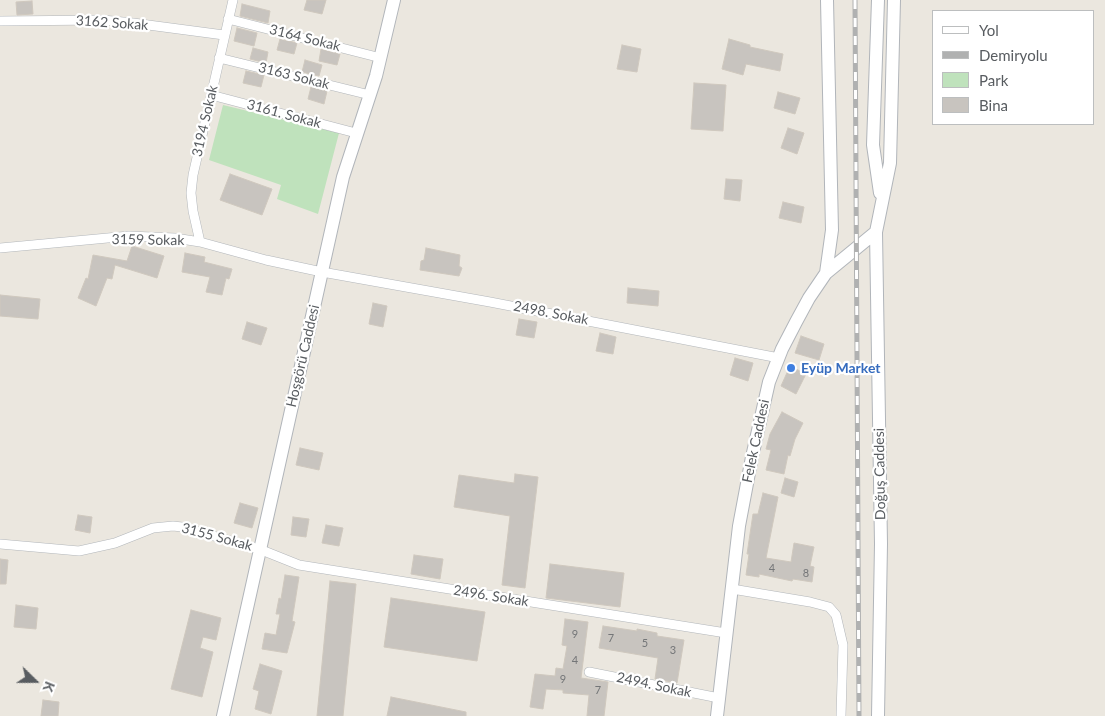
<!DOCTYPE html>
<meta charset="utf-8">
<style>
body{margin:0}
#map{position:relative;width:1105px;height:716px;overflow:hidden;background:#ebe7df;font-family:Lato,sans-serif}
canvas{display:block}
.legend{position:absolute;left:932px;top:10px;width:162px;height:115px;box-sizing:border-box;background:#fff;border:1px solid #bcbebf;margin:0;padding:6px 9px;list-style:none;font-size:15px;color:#585c60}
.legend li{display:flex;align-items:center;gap:10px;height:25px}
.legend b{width:25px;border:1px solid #bcbebf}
.north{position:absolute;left:10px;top:656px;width:50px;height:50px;-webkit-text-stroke:4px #fff;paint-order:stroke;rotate:112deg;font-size:14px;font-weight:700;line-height:20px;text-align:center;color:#585c60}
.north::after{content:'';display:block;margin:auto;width:18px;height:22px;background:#585c60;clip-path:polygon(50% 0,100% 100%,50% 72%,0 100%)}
</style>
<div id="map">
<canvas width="1105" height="716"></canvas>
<ul class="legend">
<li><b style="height:6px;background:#fff"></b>Yol</li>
<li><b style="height:6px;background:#b0b1b1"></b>Demiryolu</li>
<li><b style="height:14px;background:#bfe2bc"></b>Park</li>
<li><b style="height:14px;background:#c8c4bf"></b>Bina</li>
</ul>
<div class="north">K</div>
</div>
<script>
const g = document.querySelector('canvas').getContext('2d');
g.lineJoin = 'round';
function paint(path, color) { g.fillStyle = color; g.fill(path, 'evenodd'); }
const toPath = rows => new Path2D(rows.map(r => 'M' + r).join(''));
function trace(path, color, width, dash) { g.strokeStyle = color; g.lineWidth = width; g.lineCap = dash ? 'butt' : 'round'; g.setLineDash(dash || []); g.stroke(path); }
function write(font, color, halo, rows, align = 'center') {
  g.font = font + ' Lato,sans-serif'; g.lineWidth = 4.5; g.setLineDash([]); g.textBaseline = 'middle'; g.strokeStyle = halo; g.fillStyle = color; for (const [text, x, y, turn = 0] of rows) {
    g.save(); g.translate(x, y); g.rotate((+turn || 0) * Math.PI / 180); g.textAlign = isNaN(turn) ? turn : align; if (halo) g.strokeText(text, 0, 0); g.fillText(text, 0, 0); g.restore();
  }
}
paint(toPath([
 [223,105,339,133,318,214,277,199,281,185,209,160]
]), '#bfe2bc');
const building = toPath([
 [307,0,326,0,322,14,304,10,307,0],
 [32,1,33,14,17,15,16,2,32,1],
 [242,4,270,11,268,23,240,16,242,4],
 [237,28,257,33,254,46,234,41,237,28],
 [280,39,297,43,294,54,277,50,280,39],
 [729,39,750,45,750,47,783,54,780,71,746,64,743,75,722,69,729,39],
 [622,45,641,49,637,72,617,69,622,45],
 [253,48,268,52,266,63,250,59,253,48],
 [321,49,340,54,337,65,319,61,321,49],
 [305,60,322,65,319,76,302,72,305,60],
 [246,71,264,75,261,87,243,83,246,71],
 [694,83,726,85,723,131,691,129,694,83],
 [311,87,327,91,324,104,308,99,311,87],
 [778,92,800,98,795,114,774,108,778,92],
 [788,128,804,133,797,154,781,148,788,128],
 [230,174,272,189,262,215,220,200,230,174],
 [726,179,742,180,740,201,724,199,726,179],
 [783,202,804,207,801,223,779,218,783,202],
 [132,246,164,256,157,278,115,265,112,279,107,278,96,306,78,298,86,278,88,279,93,255,127,261,132,246],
 [426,248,460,255,459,266,462,268,459,276,420,270,421,261,424,260,426,248],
 [185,253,205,257,204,262,232,269,229,279,226,278,222,295,206,292,210,277,182,272,185,253],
 [628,288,659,291,658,306,627,303,628,288],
 [0,295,40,299,38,319,0,316,0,295],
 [373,303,387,306,383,327,369,324,373,303],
 [519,319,537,322,534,338,516,335,519,319],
 [247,322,267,328,261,345,242,339,247,322],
 [600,333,616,337,613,354,596,351,600,333],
 [801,336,824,344,819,360,795,353,801,336],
 [735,358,753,363,748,381,730,375,735,358],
 [790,366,806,374,796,394,781,386,790,366],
 [782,412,803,423,795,439,790,456,788,455,784,474,766,470,771,450,766,449,770,434,782,412],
 [300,448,323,453,319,470,296,465,300,448],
 [515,474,538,477,525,588,502,585,510,516,454,507,459,475,514,483,515,474],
 [785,478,798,482,794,497,781,493,785,478],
 [763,493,778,497,766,558,791,562,794,543,814,547,810,566,814,567,812,582,793,579,792,581,759,574,759,577,746,575,749,554,747,554,753,514,758,514,763,493],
 [240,503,258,508,252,528,234,523,240,503],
 [78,515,92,517,90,533,75,530,78,515],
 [293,517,309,519,306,537,291,535,293,517],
 [326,525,343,528,339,546,322,543,326,525],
 [414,555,443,559,440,579,411,574,414,555],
 [0,559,8,560,6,584,0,584,0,559],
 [550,564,624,573,620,607,546,598,550,564],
 [285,575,299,577,292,621,295,622,287,653,262,649,265,633,276,635,280,614,276,614,279,598,281,599,285,575],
 [330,581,356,584,343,716,317,716,330,581],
 [391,598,485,612,477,661,384,647,391,598],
 [16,605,38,608,36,629,14,627,16,605],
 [191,610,221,618,216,640,203,637,200,648,213,652,202,697,171,689,191,610],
 [565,619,588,622,581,678,608,682,604,716,587,716,589,695,563,693,563,690,546,689,543,709,530,707,535,674,555,676,556,668,563,669,567,646,562,645,565,619],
 [603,626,637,631,637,629,657,633,657,636,684,640,677,683,655,679,658,658,599,648,603,626],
 [260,664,282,671,271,714,255,709,259,691,253,689,260,664],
 [391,697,466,712,466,716,387,716,391,697],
 [43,700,59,702,58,716,41,716,43,700]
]);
paint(building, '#c8c4bf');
trace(building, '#cfc8be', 1);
const street = toPath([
 [228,19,381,58],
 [0,21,103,20,133,23,224,35],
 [219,58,370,95],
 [211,95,356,133],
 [200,242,193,211,191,193,193,175,233,0],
 [0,248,129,236,175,238,200,242,266,260,322,272,490,302,779,358],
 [0,544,79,551,115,543,153,528,173,526,182,527,259,549,299,565,726,633],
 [732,589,810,602,829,607,836,615,843,645,841,716],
 [589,672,719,698]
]);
const secondary = toPath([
 [878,0,873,145,880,193],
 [876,232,881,544,878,716],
 [826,273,832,230,827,0],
 [223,716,343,177,376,76,394,0],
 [717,716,739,526,752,457,769,382,782,349,796,322,809,298,826,273,876,232,890,163,894,0]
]);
trace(street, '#b2b6ba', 10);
trace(secondary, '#b1b5ba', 14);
trace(street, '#fff', 9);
trace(secondary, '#fff', 12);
const rail = toPath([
 [855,0,859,716]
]);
trace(rail, '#b0b1b1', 5);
trace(rail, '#fff', 3, [9]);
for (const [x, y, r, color] of [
 [791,368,5,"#3f7fe0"]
]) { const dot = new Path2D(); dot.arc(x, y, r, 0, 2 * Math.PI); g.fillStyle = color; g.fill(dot); trace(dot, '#fff', 2); }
write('11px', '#747678', null, [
 ["4",772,568],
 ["8",806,573],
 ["9",575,634],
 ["7",611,638],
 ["5",645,643],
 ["3",673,650],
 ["4",575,660],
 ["9",563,679],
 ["7",598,690]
]);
write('14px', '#585c60', '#fff', [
 ["3162 Sokak",112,23,4],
 ["3164 Sokak",305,38,14],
 ["3163 Sokak",294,76,14],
 ["3161. Sokak",284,114,15],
 ["3194 Sokak",205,121,-77],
 ["3159 Sokak",148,240,1],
 ["2498. Sokak",551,313,11],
 ["Hoşgörü Caddesi",303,356,-77],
 ["Felek Caddesi",756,441,-78],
 ["Doğuş Caddesi",880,474,-91],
 ["3155 Sokak",217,537,15],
 ["2496. Sokak",491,596,9],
 ["2494. Sokak",654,685,12]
]);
write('bold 14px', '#366cbe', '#fff', [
 ["Eyüp Market",801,368]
], 'left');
</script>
